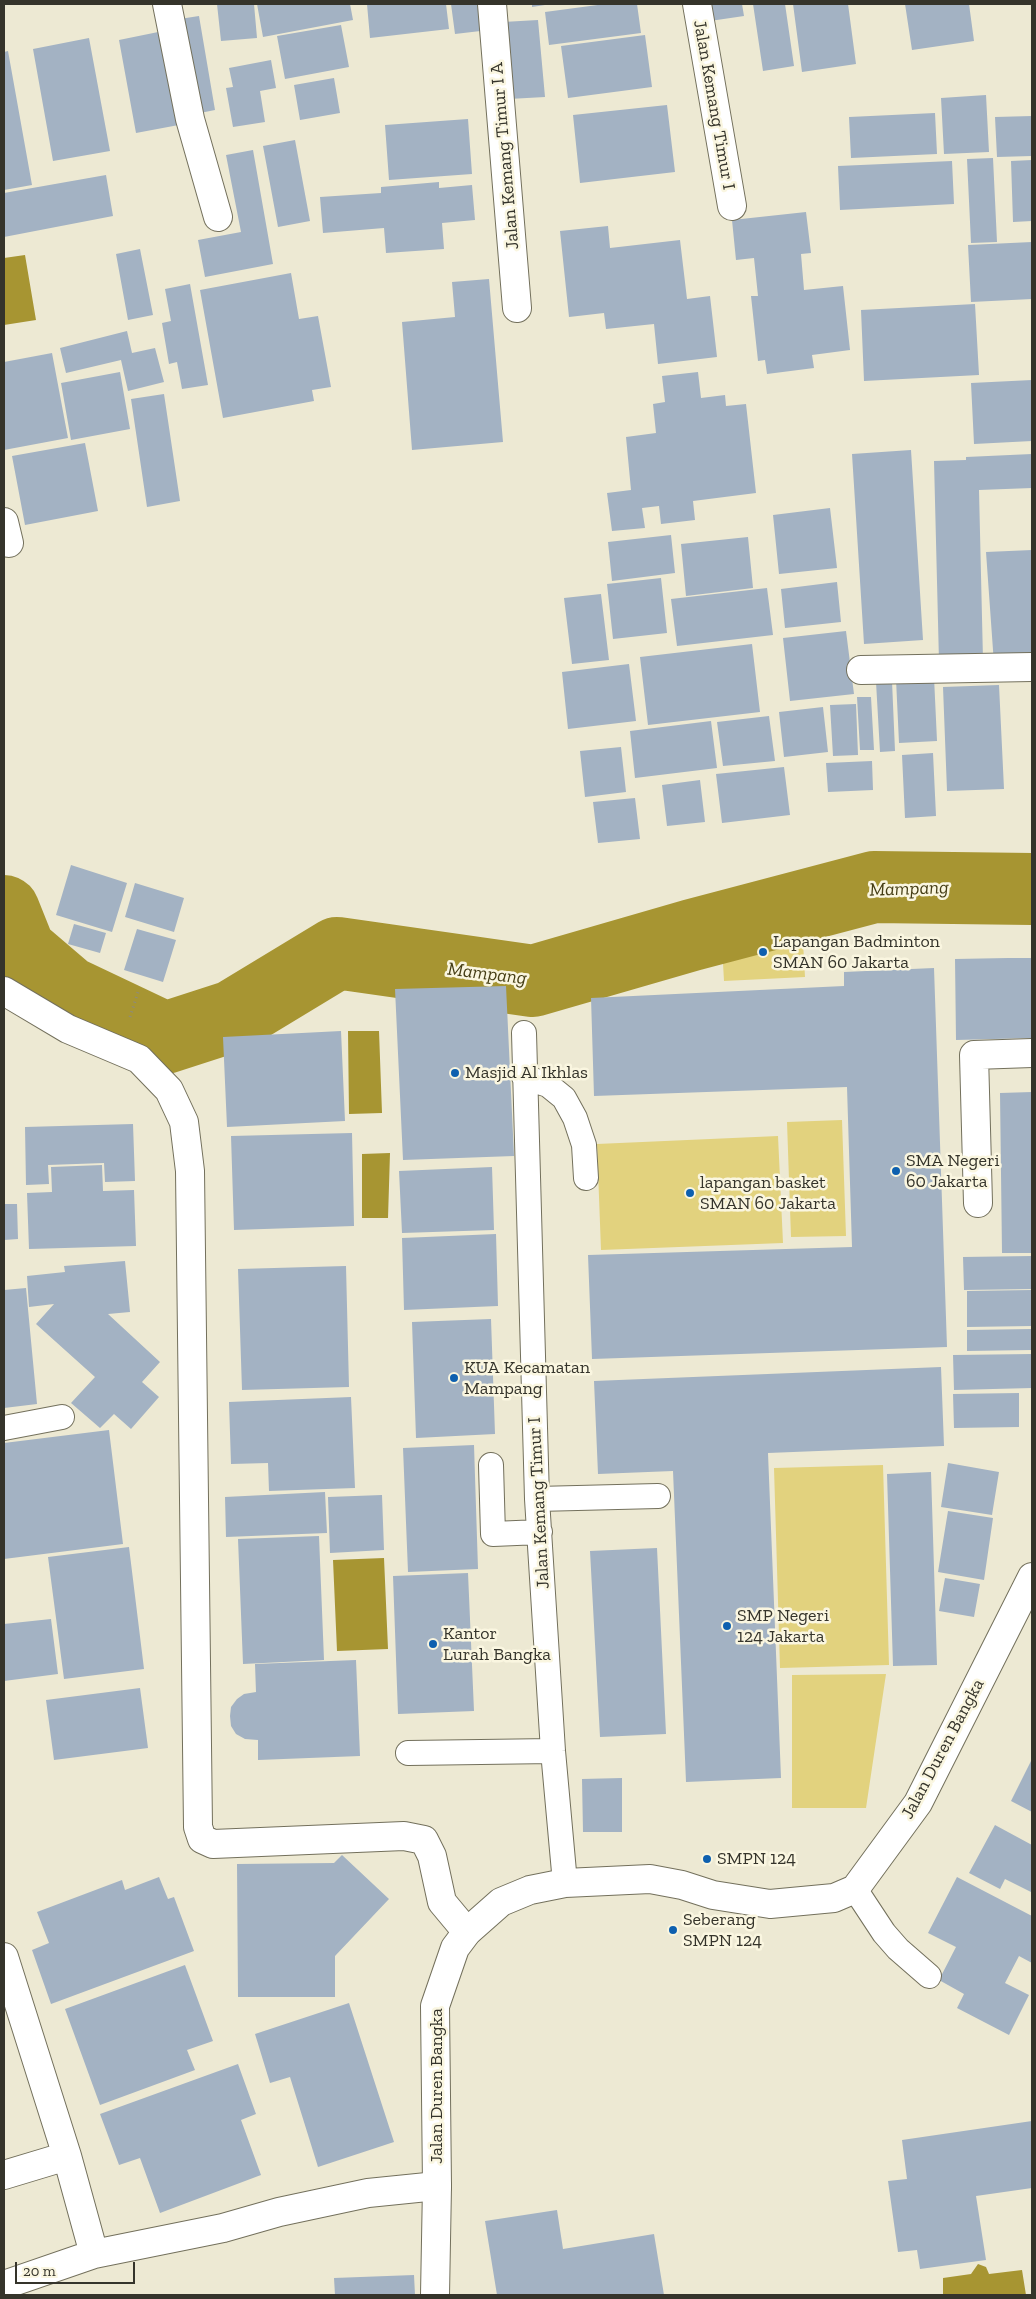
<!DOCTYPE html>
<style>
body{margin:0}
#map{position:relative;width:1036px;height:2299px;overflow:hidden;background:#ede9d3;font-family:"Zilla Slab",serif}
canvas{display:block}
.frame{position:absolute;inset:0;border:5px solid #35342b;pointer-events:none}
.scale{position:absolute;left:15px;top:2262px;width:120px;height:22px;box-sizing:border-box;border:2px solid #35342b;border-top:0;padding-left:6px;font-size:15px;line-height:18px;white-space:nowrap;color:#35342b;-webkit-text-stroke:4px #faf6e0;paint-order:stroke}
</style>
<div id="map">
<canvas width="1036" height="2299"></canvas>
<div class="frame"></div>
<div class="scale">20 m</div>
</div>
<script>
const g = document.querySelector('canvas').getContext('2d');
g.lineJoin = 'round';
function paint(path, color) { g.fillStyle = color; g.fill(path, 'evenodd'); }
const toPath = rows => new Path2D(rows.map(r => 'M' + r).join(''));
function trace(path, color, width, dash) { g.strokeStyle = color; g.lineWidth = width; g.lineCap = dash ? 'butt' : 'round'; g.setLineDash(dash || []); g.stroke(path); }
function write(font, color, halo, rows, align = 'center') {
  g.font = font + ' "Zilla Slab",serif'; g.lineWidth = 5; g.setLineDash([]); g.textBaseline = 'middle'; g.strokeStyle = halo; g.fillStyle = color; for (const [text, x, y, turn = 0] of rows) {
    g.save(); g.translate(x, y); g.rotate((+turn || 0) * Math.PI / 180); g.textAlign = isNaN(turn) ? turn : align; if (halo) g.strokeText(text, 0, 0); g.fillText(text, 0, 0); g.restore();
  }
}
paint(toPath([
 [802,924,805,977,724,981,721,928],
 [842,1120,846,1236,791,1237,787,1122],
 [778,1136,783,1243,601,1250,597,1144],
 [883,1465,889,1665,780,1668,774,1468],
 [886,1674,866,1808,792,1808,792,1675]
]), '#e2d27e');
paint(toPath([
 [25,255,36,320,4,325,4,258],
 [348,1031,379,1031,382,1113,349,1114],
 [390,1153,388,1218,362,1218,362,1154],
 [384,1558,388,1649,337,1651,333,1560],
 [978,2264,986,2267,989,2274,1022,2270,1026,2295,943,2295,943,2278,971,2274]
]), '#a79532');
trace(toPath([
 [4,911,20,951,68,992,165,1038,233,1016,337,953,533,981,692,935,874,887,1032,889]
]), '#a79532', 72);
paint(toPath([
 [217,4,254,4,257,38,221,41],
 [257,4,350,4,353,20,263,37],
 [367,4,446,4,449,29,370,38],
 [451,4,486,4,489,30,455,34],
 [532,4,545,4,545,5,532,7],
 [605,4,637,4,641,33,549,45,545,12],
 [707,4,742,4,744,16,710,21],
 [753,4,785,4,794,66,763,71],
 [793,4,848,4,856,64,802,72],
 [905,4,969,4,974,41,912,50],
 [199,16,215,110,190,115,173,20],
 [538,20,545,97,509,99,503,22],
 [341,25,349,67,285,79,277,36],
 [168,30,184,124,136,133,119,40],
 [645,35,652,87,568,98,561,46],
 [89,38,110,151,53,161,33,49],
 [8,51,32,185,4,190,4,52],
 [271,60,276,88,260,91,265,122,233,127,226,88,233,87,229,68],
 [334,78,340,113,300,120,294,85],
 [986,95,989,152,944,154,941,98],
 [667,105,675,172,580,183,573,115],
 [935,113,937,154,851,158,849,117],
 [1032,116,1032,156,997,157,995,117],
 [468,119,472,174,389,180,385,125],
 [295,140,310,221,278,227,263,146],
 [253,150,273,264,205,277,198,240,241,232,226,155],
 [993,158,997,242,971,243,967,159],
 [1032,160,1032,221,1013,222,1011,161],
 [952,161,954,204,840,210,838,166],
 [106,175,113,216,4,237,4,193],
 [439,182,439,188,472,185,475,220,442,223,444,249,386,253,384,228,323,233,320,197,381,193,381,187],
 [806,212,811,253,801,254,804,290,843,286,850,350,812,355,814,368,767,374,765,360,758,361,751,296,758,296,754,258,736,260,732,220],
 [608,226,610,248,680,240,687,299,710,296,717,357,658,364,654,324,606,329,604,313,569,317,560,231],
 [1032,242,1032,299,971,302,968,245],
 [140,249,153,315,128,320,116,254],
 [291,273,299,319,318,316,331,387,312,390,314,401,223,418,200,290],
 [489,279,503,442,412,450,402,322,455,317,452,282],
 [190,284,208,385,182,389,177,362,169,364,162,323,171,321,165,289],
 [975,304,979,375,864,381,861,310],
 [127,331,132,353,155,348,164,382,128,391,121,360,66,373,60,348],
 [52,353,68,438,4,450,4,362],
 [120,372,130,429,71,440,61,383],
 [698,372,701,398,725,395,726,406,746,404,756,493,693,501,695,520,661,524,659,506,642,508,645,528,612,531,607,493,631,490,626,437,656,433,653,404,665,402,662,376],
 [1032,380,1032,441,974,444,971,383],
 [164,394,180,501,147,507,131,399],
 [85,443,98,511,25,525,12,456],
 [911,450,923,640,864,644,852,454],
 [1032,454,1032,488,979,490,983,660,939,662,934,461,966,460,966,457],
 [830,508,837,568,779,574,773,515],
 [671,535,675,573,612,581,608,542],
 [748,537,753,588,686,596,681,544],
 [1032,550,1032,663,994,664,986,552],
 [661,578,667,633,613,639,607,584],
 [837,582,841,622,785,628,781,589],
 [767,588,773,635,677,646,671,599],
 [601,594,609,660,572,664,564,598],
 [846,631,854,694,790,701,783,638],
 [752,644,760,712,648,725,640,657],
 [629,664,636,721,568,729,562,672],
 [934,677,937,741,899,743,896,679],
 [892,681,895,751,880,752,876,682],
 [999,685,1004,789,947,791,943,687],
 [857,697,871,697,874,750,860,750],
 [856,704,858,755,833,756,830,705],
 [823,707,828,752,784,757,779,712],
 [769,716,775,761,723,766,717,722],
 [711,721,717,768,635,778,630,731],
 [621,747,626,792,585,797,580,751],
 [933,753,936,816,905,818,902,755],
 [872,761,873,790,828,792,826,763],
 [784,767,790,815,722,823,716,774],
 [700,780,705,822,667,826,662,785],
 [635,798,640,839,598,843,593,802],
 [71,865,127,883,112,932,56,915],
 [135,883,184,898,174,932,125,917],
 [74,924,106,933,100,953,68,944],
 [137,929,176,940,163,982,124,970],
 [1008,958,1032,958,1032,1038,956,1040,955,959],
 [934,968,947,1347,592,1359,588,1255,852,1247,847,1087,594,1096,591,998,844,986,844,972],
 [506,986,514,1156,403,1160,395,989],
 [341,1031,345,1121,227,1127,223,1037],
 [1032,1092,1032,1253,1002,1253,1000,1093],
 [133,1124,135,1181,105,1182,104,1163,48,1165,49,1184,26,1185,25,1127],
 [352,1133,354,1226,234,1230,231,1136],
 [102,1165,103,1191,134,1190,136,1246,29,1249,27,1193,52,1192,51,1167],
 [492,1167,494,1230,402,1233,399,1171],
 [4,1204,17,1204,18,1239,4,1240],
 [496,1234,498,1306,404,1310,402,1238],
 [1032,1256,1032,1289,964,1290,963,1257],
 [125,1261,130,1312,108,1314,160,1362,142,1382,159,1397,131,1429,114,1414,100,1428,71,1403,95,1377,36,1324,54,1304,29,1307,27,1276,65,1272,64,1266],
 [346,1266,349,1387,242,1390,238,1269],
 [26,1288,37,1404,4,1408,4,1290],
 [1032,1290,1032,1326,967,1327,967,1291],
 [491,1319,495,1434,416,1438,412,1322],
 [1032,1329,1032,1350,967,1351,967,1330],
 [1032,1354,1032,1388,954,1390,953,1355],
 [941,1367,944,1446,768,1453,781,1778,686,1782,673,1471,598,1474,594,1381],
 [1019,1393,1019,1427,954,1428,953,1394],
 [351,1397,355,1488,269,1491,268,1463,231,1464,229,1402],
 [109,1430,123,1544,4,1559,4,1443],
 [474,1445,478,1569,408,1572,403,1448],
 [948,1463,999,1472,992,1515,941,1507],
 [931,1472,937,1665,893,1666,887,1474],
 [325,1492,327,1533,226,1537,225,1497],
 [382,1495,384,1550,330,1553,328,1497],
 [948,1511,993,1518,984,1580,938,1572],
 [319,1536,324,1660,243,1664,238,1539],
 [129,1547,144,1669,64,1679,48,1557],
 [657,1548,666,1734,600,1737,590,1551],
 [468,1573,474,1711,398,1714,393,1576],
 [945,1578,980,1584,974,1617,939,1611],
 [51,1619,58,1674,4,1681,4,1624],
 [356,1660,360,1756,258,1760,258,1740,245,1739,236,1734,231,1726,230,1716,231,1707,237,1699,244,1694,256,1692,255,1664],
 [140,1688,148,1748,54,1760,46,1700],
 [1032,1759,1032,1812,1011,1801],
 [622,1778,622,1832,583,1832,582,1779],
 [995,1825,1032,1845,1031,1892,1005,1879,1000,1889,969,1873],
 [342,1855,389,1899,335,1956,335,1997,238,1997,237,1864,334,1863],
 [159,1877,168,1899,174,1897,194,1951,51,2004,32,1950,49,1943,37,1912,122,1880,125,1890],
 [957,1877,1032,1916,1032,1963,1019,1956,1005,1983,1029,1995,1009,2035,957,2008,964,1994,939,1980,956,1947,928,1933],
 [185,1965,213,2041,187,2050,195,2070,100,2105,65,2009],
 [349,2003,394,2142,318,2167,290,2077,270,2083,255,2034],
 [238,2064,256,2114,241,2120,261,2175,160,2213,140,2158,119,2165,100,2114],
 [1032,2121,1032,2188,976,2196,986,2260,920,2269,917,2250,898,2252,888,2181,907,2179,902,2140],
 [557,2210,563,2249,654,2234,664,2295,497,2295,485,2221],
 [414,2275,415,2295,335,2295,334,2278]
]), '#a3b2c3');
const lane = toPath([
 [524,1033,537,1499,553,1751,565,1883],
 [524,1077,548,1085,564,1098,575,1118,584,1145,586,1178],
 [4,1428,62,1417],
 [491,1465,493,1534,540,1532],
 [537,1499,658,1496],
 [408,1753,553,1751],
 [855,1889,884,1933,898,1949,929,1976]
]);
const street = toPath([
 [167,4,190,119,218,217],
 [492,4,517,308],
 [697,4,732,206],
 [4,522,9,543],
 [861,670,1032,667],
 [4,991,68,1029,139,1059,169,1090,184,1122,190,1171,198,1827,202,1839,213,1844,404,1836,424,1840,432,1856,442,1902,467,1932],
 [978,1203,974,1055,1032,1053],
 [4,1957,67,2156,94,2254],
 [4,2175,67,2156],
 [4,2285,94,2254,223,2228,279,2212,368,2193,437,2186]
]);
const secondary = toPath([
 [435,2295,437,2186,435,2006,455,1948,467,1932,501,1902,530,1890,565,1883,650,1879,682,1885,713,1895,770,1904,834,1898,855,1889,918,1803,1032,1577]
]);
trace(lane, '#73705c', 26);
trace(street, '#73705c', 30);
trace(secondary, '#73705c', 30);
trace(toPath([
 [130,1017,139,989]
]), '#8e8b7c', 3, [1, 4]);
trace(lane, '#fff', 24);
trace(street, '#fff', 28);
trace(secondary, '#fff', 28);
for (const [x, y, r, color] of [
 [763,952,5,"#0e60af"],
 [455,1073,5,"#0e60af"],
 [896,1171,5,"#0e60af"],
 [690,1193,5,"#0e60af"],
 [454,1378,5,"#0e60af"],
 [727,1626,5,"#0e60af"],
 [433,1644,5,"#0e60af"],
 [707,1859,5,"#0e60af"],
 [673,1930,5,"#0e60af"]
]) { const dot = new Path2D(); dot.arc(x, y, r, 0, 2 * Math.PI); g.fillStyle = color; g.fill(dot); trace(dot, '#faf6e0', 2); }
write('18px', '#35342b', '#faf6e0', [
 ["Jalan Kemang Timur I",714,105,80],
 ["Jalan Kemang Timur I A",505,156,-95],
 ["Jalan Kemang Timur I",539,1503,-93],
 ["Jalan Duren Bangka",943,1749,-62],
 ["Jalan Duren Bangka",437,2086,-90]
]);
write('18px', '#35342b', '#faf6e0', [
 ["Lapangan Badminton",773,942],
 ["SMAN 60 Jakarta",773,963],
 ["Masjid Al Ikhlas",465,1073],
 ["SMA Negeri",906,1161],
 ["60 Jakarta",906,1182],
 ["lapangan basket",700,1183],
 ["SMAN 60 Jakarta",700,1204],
 ["KUA Kecamatan",464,1368],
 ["Mampang",464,1389],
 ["SMP Negeri",737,1616],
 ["124 Jakarta",737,1637],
 ["Kantor",443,1634],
 ["Lurah Bangka",443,1655],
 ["SMPN 124",717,1859],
 ["Seberang",683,1920],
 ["SMPN 124",683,1941]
], 'left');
write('italic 19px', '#453d15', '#faf6e0', [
 ["Mampang",909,889,-2],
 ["Mampang",487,974,7]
]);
</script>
